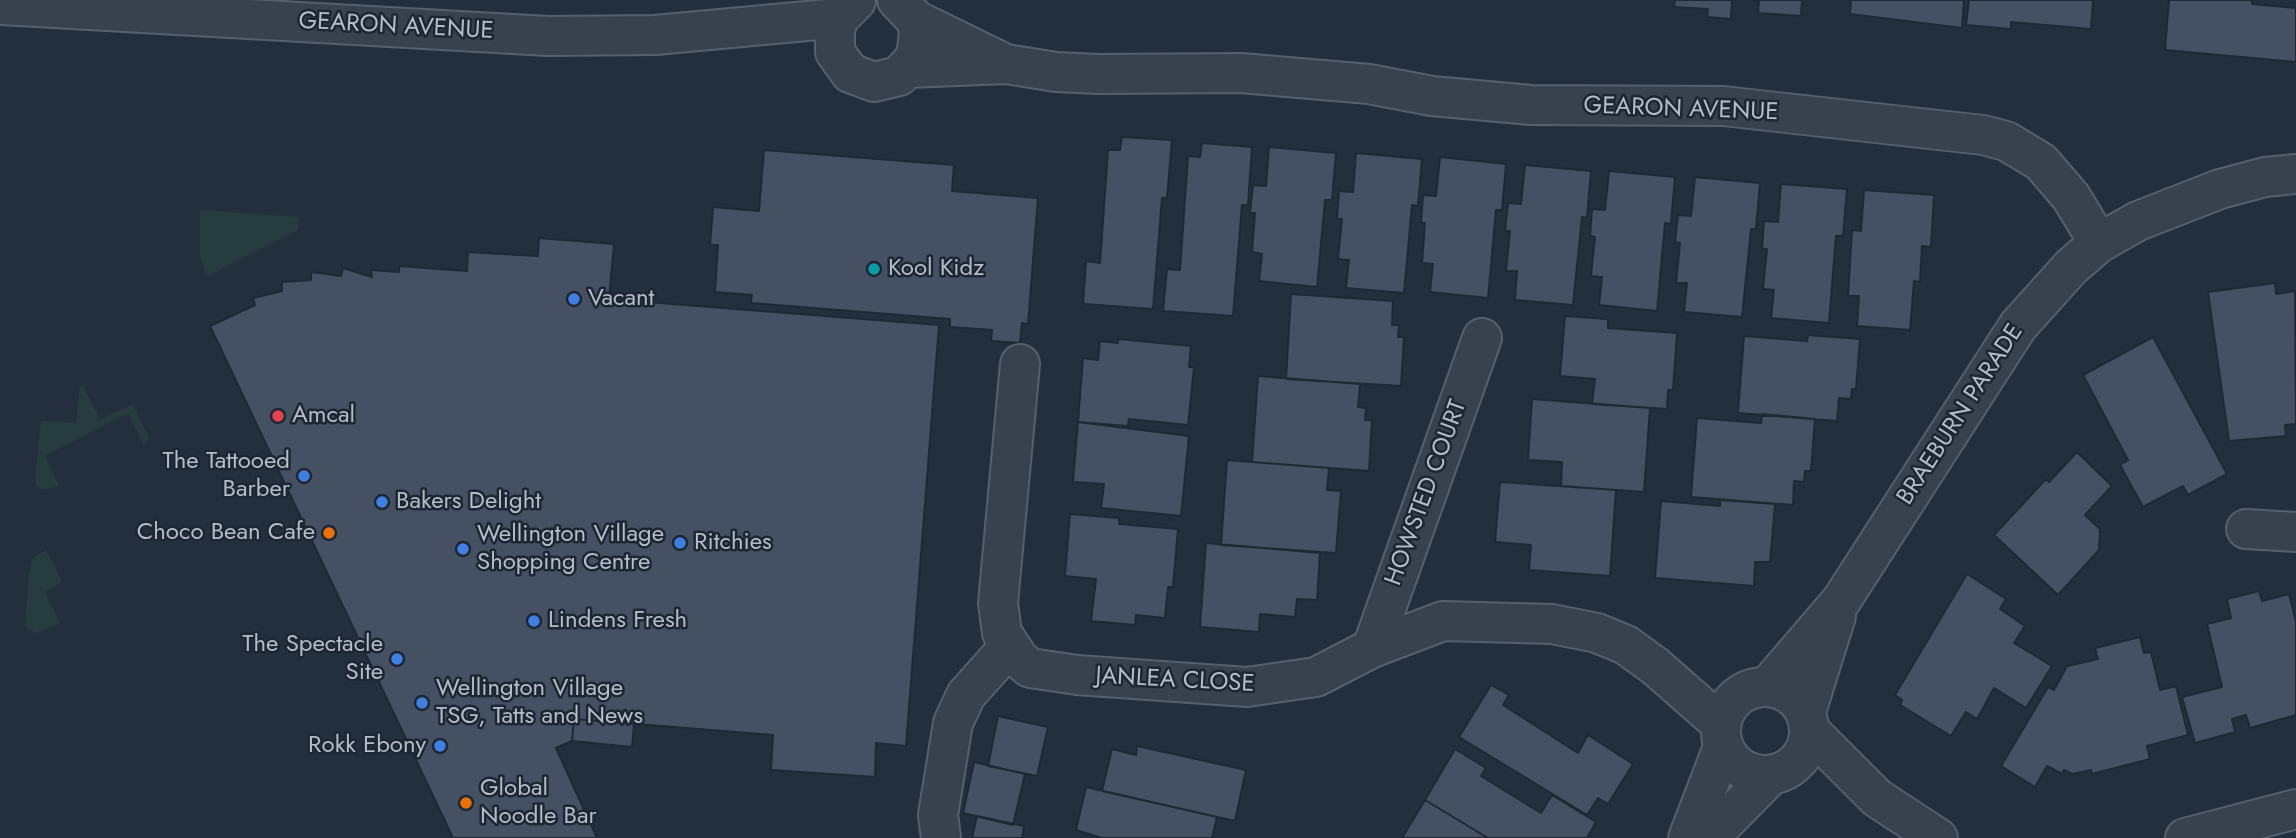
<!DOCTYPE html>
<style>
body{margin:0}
canvas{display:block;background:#242f3e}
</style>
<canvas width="2296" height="838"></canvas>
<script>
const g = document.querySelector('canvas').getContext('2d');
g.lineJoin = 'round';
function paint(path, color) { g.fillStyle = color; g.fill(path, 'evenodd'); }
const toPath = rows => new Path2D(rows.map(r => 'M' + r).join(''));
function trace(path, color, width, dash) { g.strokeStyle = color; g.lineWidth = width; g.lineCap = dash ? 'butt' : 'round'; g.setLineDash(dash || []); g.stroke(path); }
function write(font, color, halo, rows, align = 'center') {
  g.font = font + ' Jost,sans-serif'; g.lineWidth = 5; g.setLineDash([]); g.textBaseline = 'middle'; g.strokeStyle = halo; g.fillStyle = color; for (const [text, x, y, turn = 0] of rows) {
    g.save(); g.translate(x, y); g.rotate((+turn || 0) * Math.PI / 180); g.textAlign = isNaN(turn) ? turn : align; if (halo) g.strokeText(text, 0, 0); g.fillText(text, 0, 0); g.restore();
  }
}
paint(toPath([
 [200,210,299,217,298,230,207,276,200,257],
 [80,386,83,386,100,419,133,405,149,438,144,445,128,413,45,455,59,486,42,490,36,485,35,479,41,421,76,423],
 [46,550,62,582,45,591,60,623,36,633,25,626,29,573,33,558]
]), '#263c3f');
const building = toPath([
 [1675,0,1732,0,1731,19,1707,17,1708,9,1674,7,1675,0],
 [1751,0,1802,0,1801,16,1758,13,1759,1,1751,0],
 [1851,0,1964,0,1962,28,1850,14,1851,0],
 [1969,0,2093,0,2091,29,2011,22,2011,29,1966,25,1969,0],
 [2169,0,2252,0,2252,4,2296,8,2296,62,2165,50,2169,0],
 [1122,137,1172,140,1167,198,1162,198,1153,309,1083,304,1086,261,1100,263,1108,150,1120,150,1122,137],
 [1202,143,1252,147,1248,205,1242,205,1233,316,1163,311,1167,269,1180,270,1188,156,1200,157,1202,143],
 [1269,147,1336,153,1332,200,1325,200,1317,287,1259,281,1262,254,1252,252,1255,213,1250,213,1253,185,1266,186,1269,147],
 [764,150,954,165,952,191,1038,198,1028,324,1022,323,1020,343,991,341,992,330,950,327,950,319,751,303,752,295,715,292,718,245,710,245,713,207,759,211,764,150],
 [1356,153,1422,159,1418,206,1412,205,1404,293,1346,288,1349,260,1338,259,1342,219,1337,219,1339,191,1353,192,1356,153],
 [1440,157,1506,164,1502,210,1496,210,1488,298,1430,292,1433,264,1422,263,1425,223,1421,223,1423,195,1436,196,1440,157],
 [1525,165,1591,171,1587,218,1582,217,1573,305,1515,300,1517,271,1506,271,1510,231,1505,231,1508,203,1521,204,1525,165],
 [1609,171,1675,177,1671,224,1665,223,1657,311,1599,305,1602,277,1591,276,1595,237,1590,236,1592,209,1605,210,1609,171],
 [1695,177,1760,183,1756,229,1751,229,1742,317,1684,312,1687,283,1676,283,1680,243,1675,242,1678,215,1691,216,1695,177],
 [1781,184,1847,189,1843,236,1836,236,1829,323,1771,318,1774,290,1763,289,1767,249,1762,249,1764,221,1778,222,1781,184],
 [1864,190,1934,195,1931,247,1922,246,1920,282,1914,281,1910,330,1857,326,1859,296,1848,296,1852,230,1861,231,1864,190],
 [539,238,614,244,609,299,939,325,906,746,876,743,875,777,771,770,773,735,574,719,572,741,556,748,597,838,453,838,210,326,255,305,253,298,282,291,282,282,311,280,311,272,341,276,343,268,372,277,371,270,399,272,399,266,467,271,468,252,538,256,539,238],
 [2275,283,2276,294,2295,291,2296,424,2285,425,2286,436,2229,441,2208,292,2275,283],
 [1291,294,1393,301,1392,325,1399,325,1398,337,1404,337,1401,386,1286,379,1291,294],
 [1565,316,1608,319,1608,328,1677,333,1673,390,1668,390,1667,409,1592,404,1595,379,1560,376,1565,316],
 [1808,335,1860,339,1856,389,1852,389,1851,399,1839,398,1837,421,1738,413,1744,336,1807,341,1808,335],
 [2153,337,2227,474,2188,495,2183,486,2143,507,2120,465,2128,460,2083,375,2153,337],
 [1118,339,1191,346,1189,367,1194,367,1188,425,1129,419,1128,426,1078,422,1083,358,1098,360,1100,341,1118,343,1118,339],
 [1258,376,1360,384,1358,407,1366,408,1365,420,1372,420,1369,471,1252,462,1258,376],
 [1532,399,1650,408,1644,492,1561,486,1562,462,1528,460,1532,399],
 [1762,414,1815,419,1811,471,1805,471,1804,482,1794,481,1793,505,1691,497,1697,418,1761,423,1762,414],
 [1078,422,1189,436,1181,516,1101,508,1104,484,1073,482,1078,422],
 [2077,452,2112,486,2085,515,2100,529,2099,550,2058,595,1994,535,2046,479,2049,482,2077,452],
 [1227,460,1329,468,1327,490,1341,491,1336,553,1221,545,1227,460],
 [1500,482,1616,490,1610,576,1529,570,1531,545,1495,542,1500,482],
 [1720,500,1775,504,1770,562,1755,562,1754,586,1655,578,1661,501,1720,506,1720,500],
 [1070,514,1119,518,1119,524,1178,529,1173,587,1168,587,1165,618,1136,615,1135,625,1091,621,1096,579,1065,576,1070,514],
 [1206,543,1320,553,1317,600,1297,599,1295,617,1260,614,1259,632,1200,627,1206,543],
 [1967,574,2006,599,2000,609,2025,626,2014,643,2052,666,2026,708,1994,688,1977,719,1966,712,1951,736,1900,705,1902,700,1895,695,1967,574],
 [2259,591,2262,601,2289,594,2296,622,2296,715,2250,728,2246,715,2232,719,2235,732,2195,743,2182,697,2222,687,2207,624,2231,618,2227,599,2259,591],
 [2140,637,2144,653,2151,652,2160,690,2176,686,2188,735,2147,746,2150,759,2092,774,2091,770,2072,774,2064,770,2062,774,2047,766,2035,787,2001,766,2048,687,2054,690,2067,666,2098,659,2095,648,2140,637],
 [1491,685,1509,695,1503,705,1578,753,1588,735,1633,764,1608,804,1598,798,1587,815,1459,737,1491,685],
 [998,716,1048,727,1037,776,988,766,998,716],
 [574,719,634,724,632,747,572,741,574,719],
 [1137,746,1246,770,1235,821,1102,791,1112,749,1136,755,1137,746],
 [1455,749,1486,768,1481,776,1541,813,1552,795,1596,822,1587,838,1488,838,1425,800,1455,749],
 [974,762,1025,774,1013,825,963,813,974,762],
 [1086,787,1217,817,1212,838,1102,838,1076,830,1086,787],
 [1425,800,1488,838,1402,838,1425,800],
 [977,816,1024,826,1022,838,972,838,977,816]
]);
paint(building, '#455162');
trace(building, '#1f2835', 2);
const minor = toPath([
 [856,1,839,18,835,29,835,52,850,73,874,82,899,76,916,57,919,32,916,20,897,0],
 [0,5,548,36,655,35,839,18],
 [916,20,1002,62],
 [909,68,1006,64,1056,72,1099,74,1241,73,1369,84,1432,96,1531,105,1723,106,1983,135,2006,141,2041,162,2071,197,2099,243],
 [1020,364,998,603,1002,633,1019,659,1030,668,1077,675,1247,687,1316,677,1372,648,1443,621,1552,624,1597,633,1626,645,1655,666,1721,724],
 [2246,529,2296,532],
 [1372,648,1482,338],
 [1768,686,1841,601,2018,326,2071,267,2099,243,2138,221,2220,189,2265,177,2296,174],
 '1721 731a44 44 0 1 1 88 0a44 44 0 1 1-88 0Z',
 [1806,712,1836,616],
 [1810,731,1877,798,1938,838],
 [941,838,938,815,953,723,966,695,1009,647],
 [1688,838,1723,747],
 [1709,838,1771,775],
 [2185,838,2296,809]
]);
trace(minor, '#565f6c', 42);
trace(minor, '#38414e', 38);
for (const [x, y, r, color] of [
 [874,269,7,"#0f9aa8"],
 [574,299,7,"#3f7fe0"],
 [278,416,7,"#e0444e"],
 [304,476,7,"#3f7fe0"],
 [382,502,7,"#3f7fe0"],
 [329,533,7,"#e8710a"],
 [680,543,7,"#3f7fe0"],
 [463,549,7,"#3f7fe0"],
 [534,621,7,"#3f7fe0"],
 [397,659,7,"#3f7fe0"],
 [422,703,7,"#3f7fe0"],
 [440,746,7,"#3f7fe0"],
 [466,803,7,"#e8710a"]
]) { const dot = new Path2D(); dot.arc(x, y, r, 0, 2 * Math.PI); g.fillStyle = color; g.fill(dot); trace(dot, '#1d2633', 2.5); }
write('24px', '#b4bcc9', '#1d2633', [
 ["GEARON AVENUE",396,27,3],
 ["GEARON AVENUE",1681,110,2],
 ["BRAEBURN PARADE",1961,415,-57],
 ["HOWSTED COURT",1427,493,-70],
 ["JANLEA CLOSE",1175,681,3]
]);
write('24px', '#b4bcc9', '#1d2633', [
 ["Kool Kidz",888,269],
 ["Vacant",588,299],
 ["Amcal",292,416],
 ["The Tattooed",290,462,"right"],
 ["Barber",290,490,"right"],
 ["Bakers Delight",396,502],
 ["Choco Bean Cafe",315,533,"right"],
 ["Wellington Village",477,535],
 ["Shopping Centre",477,563],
 ["Ritchies",694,543],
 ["Lindens Fresh",548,621],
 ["The Spectacle",383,645,"right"],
 ["Site",383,673,"right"],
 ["Wellington Village",436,689],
 ["TSG, Tatts and News",436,717],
 ["Rokk Ebony",426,746,"right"],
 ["Global",480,789],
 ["Noodle Bar",480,817]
], 'left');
</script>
